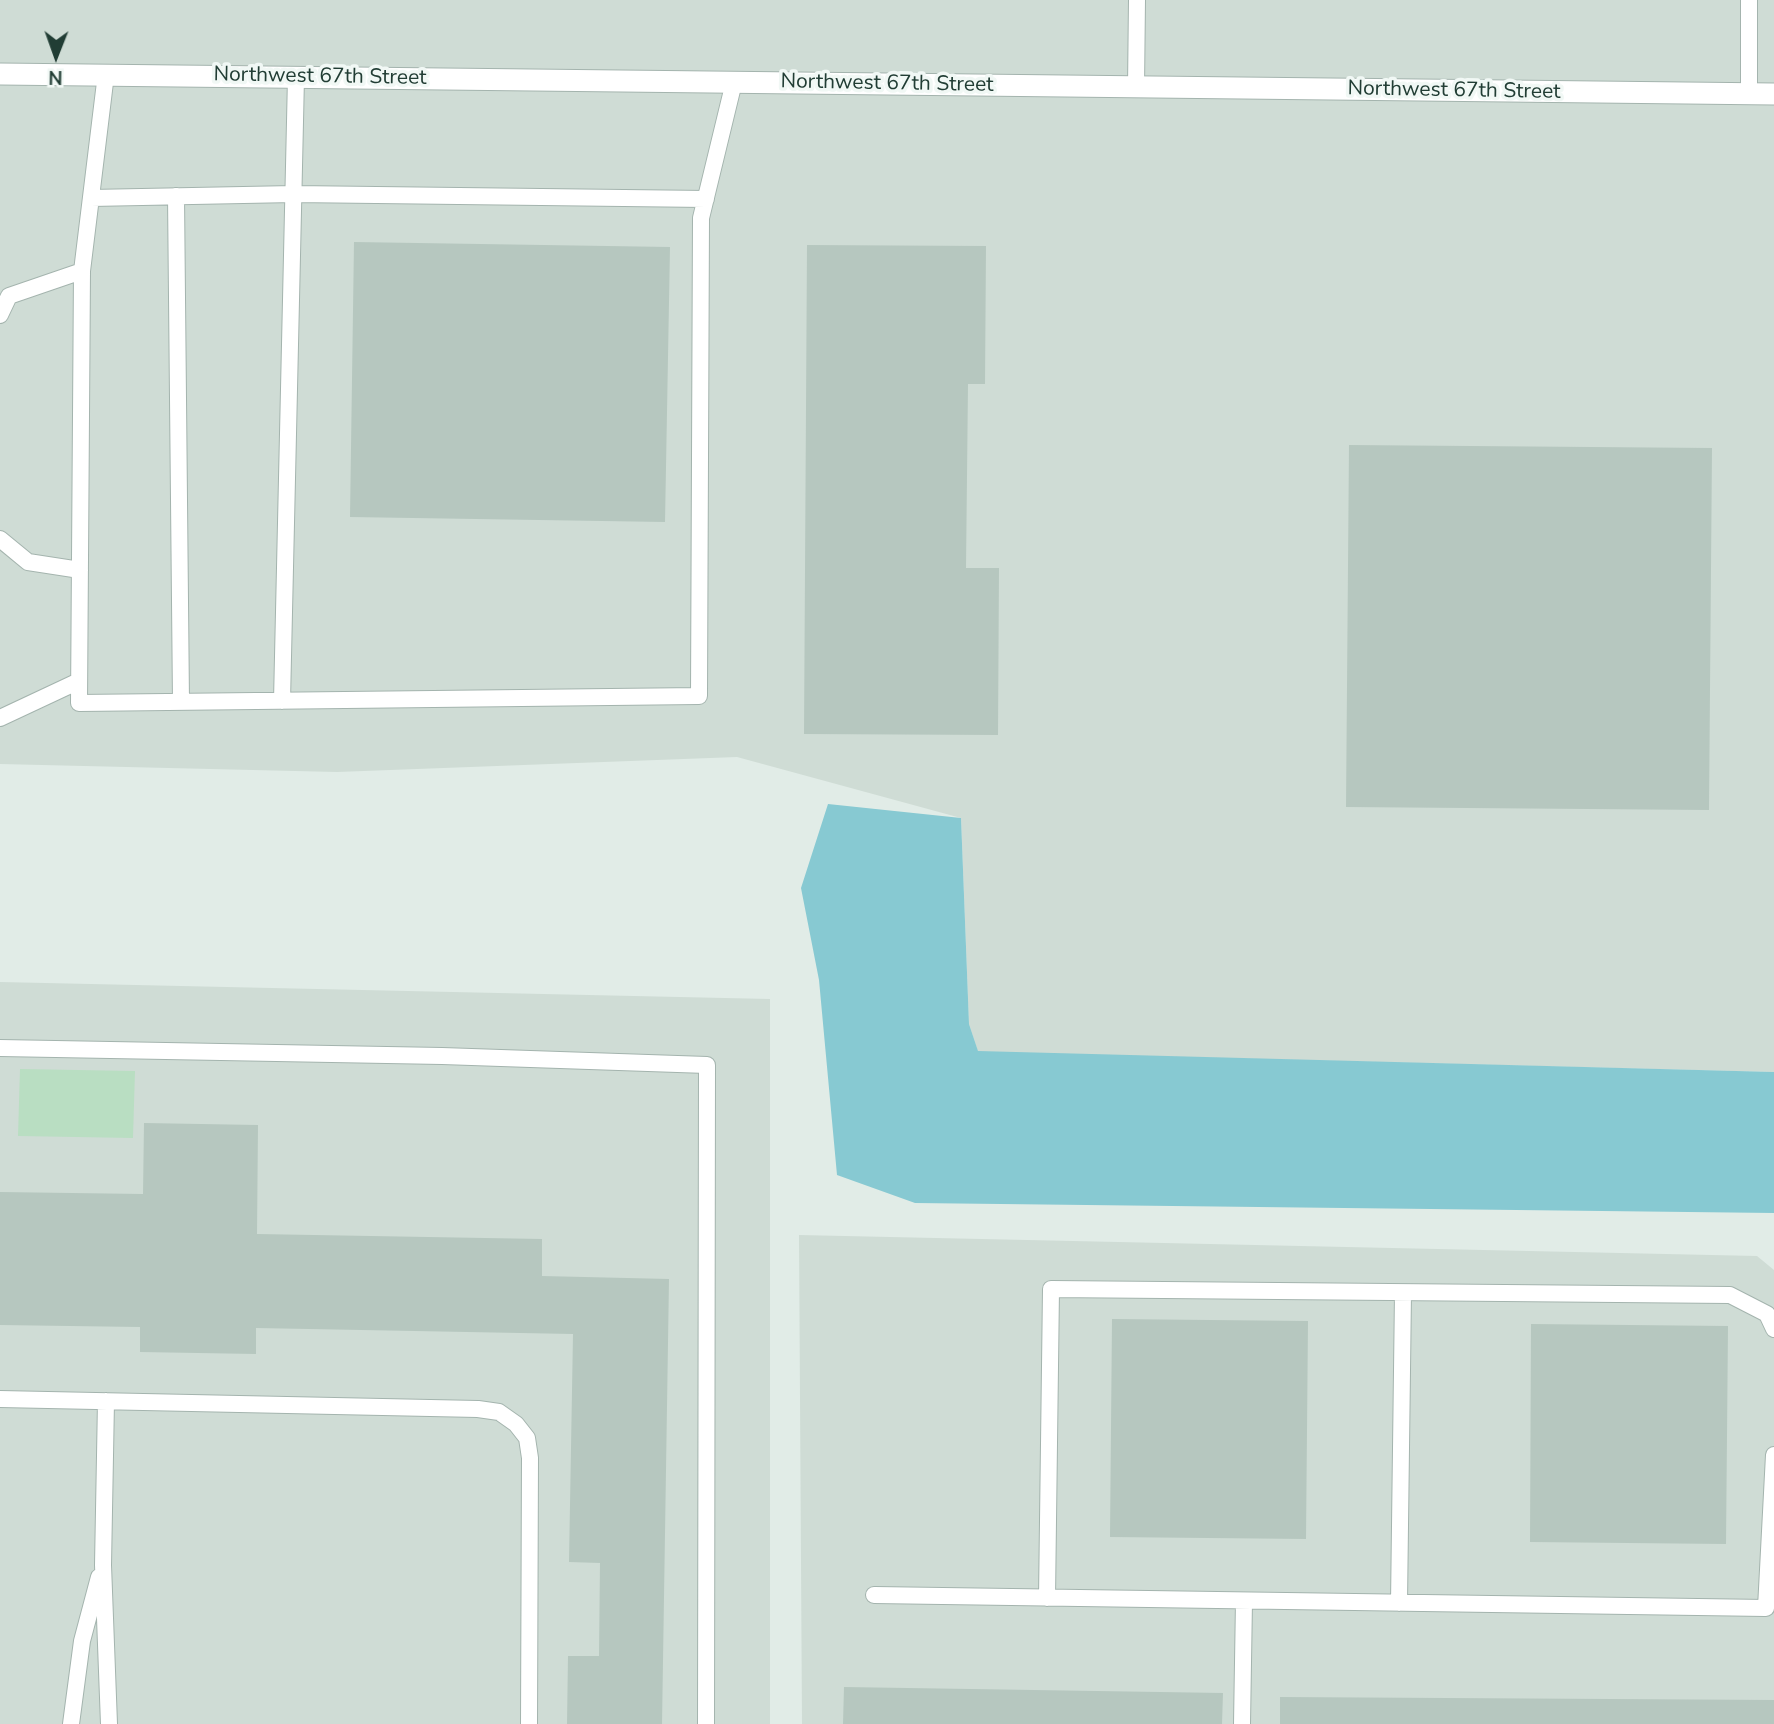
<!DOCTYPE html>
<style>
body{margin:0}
#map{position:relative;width:1774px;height:1724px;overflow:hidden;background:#e1ece7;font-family:"Nunito Sans",sans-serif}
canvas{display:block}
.north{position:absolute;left:21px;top:21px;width:70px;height:70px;-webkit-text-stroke:5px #f1f8f5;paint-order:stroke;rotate:181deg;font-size:19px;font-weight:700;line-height:28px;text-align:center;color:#213d34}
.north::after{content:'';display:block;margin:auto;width:24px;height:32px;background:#213d34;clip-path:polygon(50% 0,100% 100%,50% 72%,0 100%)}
</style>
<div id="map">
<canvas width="1774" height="1724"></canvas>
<div class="north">N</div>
</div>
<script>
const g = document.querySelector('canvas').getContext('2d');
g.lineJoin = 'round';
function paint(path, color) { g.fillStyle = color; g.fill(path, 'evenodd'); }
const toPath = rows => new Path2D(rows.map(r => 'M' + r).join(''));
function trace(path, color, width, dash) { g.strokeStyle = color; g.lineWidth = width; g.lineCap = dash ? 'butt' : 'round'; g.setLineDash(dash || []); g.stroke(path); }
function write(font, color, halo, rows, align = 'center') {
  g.font = font + ' "Nunito Sans",sans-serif'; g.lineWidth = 7; g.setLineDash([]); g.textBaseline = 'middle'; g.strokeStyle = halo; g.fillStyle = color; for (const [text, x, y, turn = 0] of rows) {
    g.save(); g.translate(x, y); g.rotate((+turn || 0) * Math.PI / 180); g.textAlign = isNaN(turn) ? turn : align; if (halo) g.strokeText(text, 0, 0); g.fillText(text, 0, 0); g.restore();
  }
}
paint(toPath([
 [0,0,1774,0,1774,1072,978,1052,969,1024,961,818,737,757,337,772,0,764],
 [0,982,770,999,770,1724,0,1724],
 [799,1235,1757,1256,1774,1270,1774,1724,802,1724]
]), '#cfdcd5');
paint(toPath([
 [20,1069,135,1071,133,1138,18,1136]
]), '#b9dec2');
paint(toPath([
 [828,804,961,818,969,1024,978,1051,1774,1072,1774,1213,915,1203,837,1175,819,980,801,888]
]), '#87c9d2');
paint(toPath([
 [354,242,670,247,665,522,350,517],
 [807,245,986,246,985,384,968,384,966,568,999,568,998,735,804,734],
 [1349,445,1712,448,1709,810,1346,807],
 [144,1123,258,1125,257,1234,542,1239,542,1276,669,1279,662,1724,567,1724,568,1656,599,1656,600,1563,569,1562,573,1334,256,1328,256,1354,140,1352,140,1327,0,1325,0,1192,143,1194],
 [1112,1319,1308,1321,1306,1539,1110,1537],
 [1531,1324,1728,1326,1726,1544,1530,1542],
 [844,1687,1223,1693,1222,1724,843,1724],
 [1280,1697,1774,1700,1774,1724,1280,1724]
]), '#b6c7bf');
const service = toPath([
 [106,74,82,271,79,703,699,696,701,218,734,82],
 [1136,87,1137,0],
 [1749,94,1749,0],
 [176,196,181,702],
 [91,198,294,194,706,199],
 [0,315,9,296,82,271],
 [0,539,28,562,80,570],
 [282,701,296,77],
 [0,718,79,681],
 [0,1048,442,1056,707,1065,706,1724],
 [0,1399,478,1409,499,1412,516,1424,527,1438,530,1458,529,1724],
 [106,1401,103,1565,109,1724],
 [874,1595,1766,1608,1774,1455],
 [1047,1598,1051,1289,1730,1295,1767,1314,1774,1329],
 [1399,1603,1403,1293],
 [71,1724,82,1641,99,1577],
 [1242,1724,1244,1601]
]);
const minor = toPath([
 [0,74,1774,94]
]);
trace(service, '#a4b4ae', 18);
trace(minor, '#a4b4ae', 23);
trace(service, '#fff', 16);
trace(minor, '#fff', 21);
write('21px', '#213d34', '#f1f8f5', [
 ["Northwest 67th Street",320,77,1],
 ["Northwest 67th Street",887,84,1],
 ["Northwest 67th Street",1454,91,1]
]);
</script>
